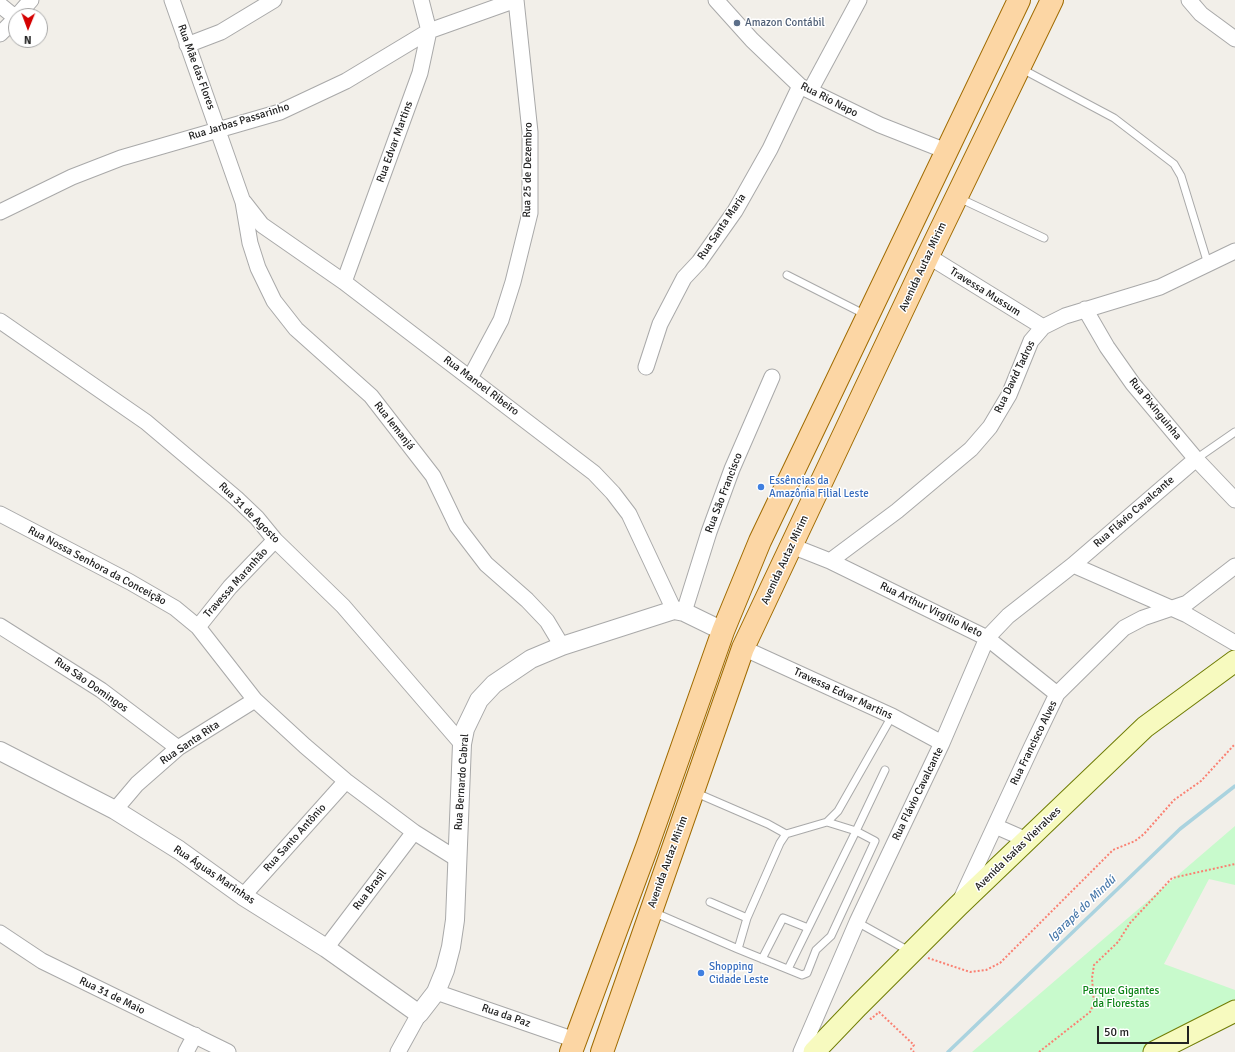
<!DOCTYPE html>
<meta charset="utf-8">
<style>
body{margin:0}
#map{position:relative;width:1235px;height:1052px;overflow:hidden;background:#f2efe9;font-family:Signika,sans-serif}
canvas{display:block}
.north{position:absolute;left:8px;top:8px;width:40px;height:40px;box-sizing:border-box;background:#fff;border:1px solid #a7a7a7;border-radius:50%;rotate:181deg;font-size:11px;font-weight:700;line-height:16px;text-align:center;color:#222}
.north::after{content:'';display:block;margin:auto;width:14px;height:18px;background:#d40000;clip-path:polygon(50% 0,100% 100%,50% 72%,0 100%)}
.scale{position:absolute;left:1097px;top:1026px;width:92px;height:18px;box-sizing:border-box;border:2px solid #222;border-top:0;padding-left:5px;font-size:12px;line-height:14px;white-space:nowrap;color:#222;-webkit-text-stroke:3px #fff;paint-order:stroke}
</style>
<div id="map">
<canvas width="1235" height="1052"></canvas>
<div class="north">N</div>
<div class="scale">50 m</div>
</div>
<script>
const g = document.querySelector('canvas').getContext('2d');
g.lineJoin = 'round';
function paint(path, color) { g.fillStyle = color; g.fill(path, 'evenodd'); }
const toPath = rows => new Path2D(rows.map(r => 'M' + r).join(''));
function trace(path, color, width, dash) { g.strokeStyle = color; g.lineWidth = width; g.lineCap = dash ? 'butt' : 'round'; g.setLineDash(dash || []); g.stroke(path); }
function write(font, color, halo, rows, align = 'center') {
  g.font = font + ' Signika,sans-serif'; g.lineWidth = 3; g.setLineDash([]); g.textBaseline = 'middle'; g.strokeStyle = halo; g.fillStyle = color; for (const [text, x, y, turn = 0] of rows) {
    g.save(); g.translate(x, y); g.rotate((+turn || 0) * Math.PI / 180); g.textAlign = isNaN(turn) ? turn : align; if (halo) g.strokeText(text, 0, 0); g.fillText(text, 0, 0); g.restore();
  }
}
paint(toPath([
 [1235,826,1235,885,1209,879,1164,964,1235,990,1235,1002,1142,1052,972,1052]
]), '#c8facc');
trace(toPath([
 [948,1052,1180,829,1235,786]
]), '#aad3df', 3.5);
const service = toPath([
 [1022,69,1114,118,1174,164,1181,176,1208,264],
 [959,198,1044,238],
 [787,275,866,315],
 [1196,459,1235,432],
 [694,792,768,824,786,834,780,843,747,918],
 [827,822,856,831,885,770],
 [786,834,827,822,838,811,892,716],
 [710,902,747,918,738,949],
 [653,912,738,949,802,975,807,973,816,950,831,936,875,841,856,831,788,969],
 [857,922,909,951],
 [762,959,783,918,808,928]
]);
const minor = toPath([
 [172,0,243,202,250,243,258,268,274,301,296,329,371,396,433,476,457,526,486,564,527,600,547,621,562,646],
 [716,0,752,40,800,86,880,125,946,151],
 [1189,0,1201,14,1235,39],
 [0,5,16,18],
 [17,16,31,0],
 [0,34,16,18],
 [187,45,221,32,274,0],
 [810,91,859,0],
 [244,202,262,225,344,282,594,473,613,493,629,514,674,610],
 [0,212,72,177,121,158,280,112,346,81,429,31,516,0,530,132,530,213,513,282,501,320,470,378],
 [928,256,1043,327],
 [344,282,420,73,429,31,421,0],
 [1085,309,1107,347,1133,384,1196,459,1235,500],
 [0,321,146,422,236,498,257,518,275,540,343,606,462,744],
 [646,367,660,324,684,278,699,262,735,211,770,149,800,86],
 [0,514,130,582,175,608,198,627,255,700,305,746,346,781,414,832,457,859],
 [792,546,830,561,987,638,1057,694],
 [830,561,897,511,971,449,990,427,1009,395,1031,341,1043,327,1065,316,1160,287,1235,251],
 [1073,565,1187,615,1235,643],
 [684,612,709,532,732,469,772,377],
 [0,626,101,690,178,748],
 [198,627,230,587,275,540],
 [743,648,892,716,942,743],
 [115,810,137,784,178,748,255,700],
 [995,826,1027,840],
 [243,896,346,781],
 [962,897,1031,748,1057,694,1124,628,1143,618,1187,603,1235,566],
 [0,933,42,961,228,1052],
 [326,948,414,832],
 [436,992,575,1040],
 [186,1052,195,1035],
 [398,1052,419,1014],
 [801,1052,857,922,942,743,987,638,1008,616,1073,565,1196,459]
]);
const tertiary = toPath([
 [0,751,115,810,179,850,243,896,326,948,419,1014,436,992,445,970,451,947,455,920,462,744,465,729,479,700,494,684,531,659,562,646,674,610,684,612,723,631]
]);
const secondary = toPath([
 [814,1052,858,1006,958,906,1145,727,1235,661],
 [1154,1052,1235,1011]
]);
const primary = toPath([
 [571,1052,647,847,723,631,760,541,1019,0],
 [602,1052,743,648,928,256,1052,0]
]);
trace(service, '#a9a9a9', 9);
trace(minor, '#a9a9a9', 17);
trace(tertiary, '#a9a9a9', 20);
trace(secondary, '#707d05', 23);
trace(primary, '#a06b00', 24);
trace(toPath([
 [928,958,970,972,986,970,1000,963,1113,850,1135,841,1144,834,1174,800,1201,781,1235,744],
 [870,1018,871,1019,879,1012,914,1045,911,1049,914,1052],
 [1039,1052,1090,1012,1094,1003,1092,978,1094,965,1118,942,1130,923,1172,878,1235,864]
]), '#fa8072', 2, [2, 2]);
trace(service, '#fff', 7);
trace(minor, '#fff', 15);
trace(tertiary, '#fff', 18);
trace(secondary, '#f7fabf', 21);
trace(primary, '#fcd6a4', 22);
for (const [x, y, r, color] of [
 [737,23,4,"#5c6f8a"],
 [761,487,4,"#3f7fe0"],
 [701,973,4,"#3f7fe0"]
]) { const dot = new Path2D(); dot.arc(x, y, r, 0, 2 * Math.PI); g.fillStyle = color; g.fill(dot); trace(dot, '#fff', 1.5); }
write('11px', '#4e5e75', '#fff', [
 ["Amazon Contábil",745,23]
], 'left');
write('11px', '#222', '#fff', [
 ["Rua Mãe das Flores",196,67,70],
 ["Rua Rio Napo",829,100,27],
 ["Rua Jarbas Passarinho",239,122,-17],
 ["Rua Edvar Martins",395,142,-70],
 ["Rua 25 de Dezembro",528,170,-89],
 ["Rua Santa Maria",722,227,-56],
 ["Avenida Autaz Mirim",923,267,-65],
 ["Travessa Mussum",985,292,32],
 ["Rua David Tadros",1015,377,-64],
 ["Rua Manoel Ribeiro",481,386,37],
 ["Rua Pixinguinha",1155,409,51],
 ["Rua Iemanjá",394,426,52],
 ["Rua São Francisco",724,493,-69],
 ["Rua Flávio Cavalcante",1134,512,-41],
 ["Rua 31 de Agosto",249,513,45],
 ["Avenida Autaz Mirim",785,560,-65],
 ["Rua Nossa Senhora da Conceição",97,566,28],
 ["Travessa Maranhão",236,583,-48],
 ["Rua Arthur Virgílio Neto",931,610,26],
 ["Rua São Domingos",91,685,35],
 ["Travessa Edvar Martins",843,694,25],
 ["Rua Santa Rita",190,743,-34],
 ["Rua Francisco Alves",1034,743,-64],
 ["Rua Bernardo Cabral",462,782,-86],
 ["Rua Flávio Cavalcante",918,794,-64],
 ["Rua Santo Antônio",295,838,-48],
 ["Avenida Isaías Vieiralves",1018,849,-44],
 ["Avenida Autaz Mirim",668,862,-70],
 ["Rua Águas Marinhas",214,875,34],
 ["Rua Brasil",370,890,-53],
 ["Rua 31 de Maio",112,996,26],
 ["Rua da Paz",506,1016,19]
]);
write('11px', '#366cbe', '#fff', [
 ["Essências da",769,481],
 ["Amazônia Filial Leste",769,494],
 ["Shopping",709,967],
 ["Cidade Leste",709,980]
], 'left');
write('11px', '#0c8416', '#fff', [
 ["Parque Gigantes",1121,991],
 ["da Florestas",1121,1004]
]);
write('italic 12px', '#4a7aab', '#fff', [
 ["Igarapé do Mindú",1082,909,-44]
]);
</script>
